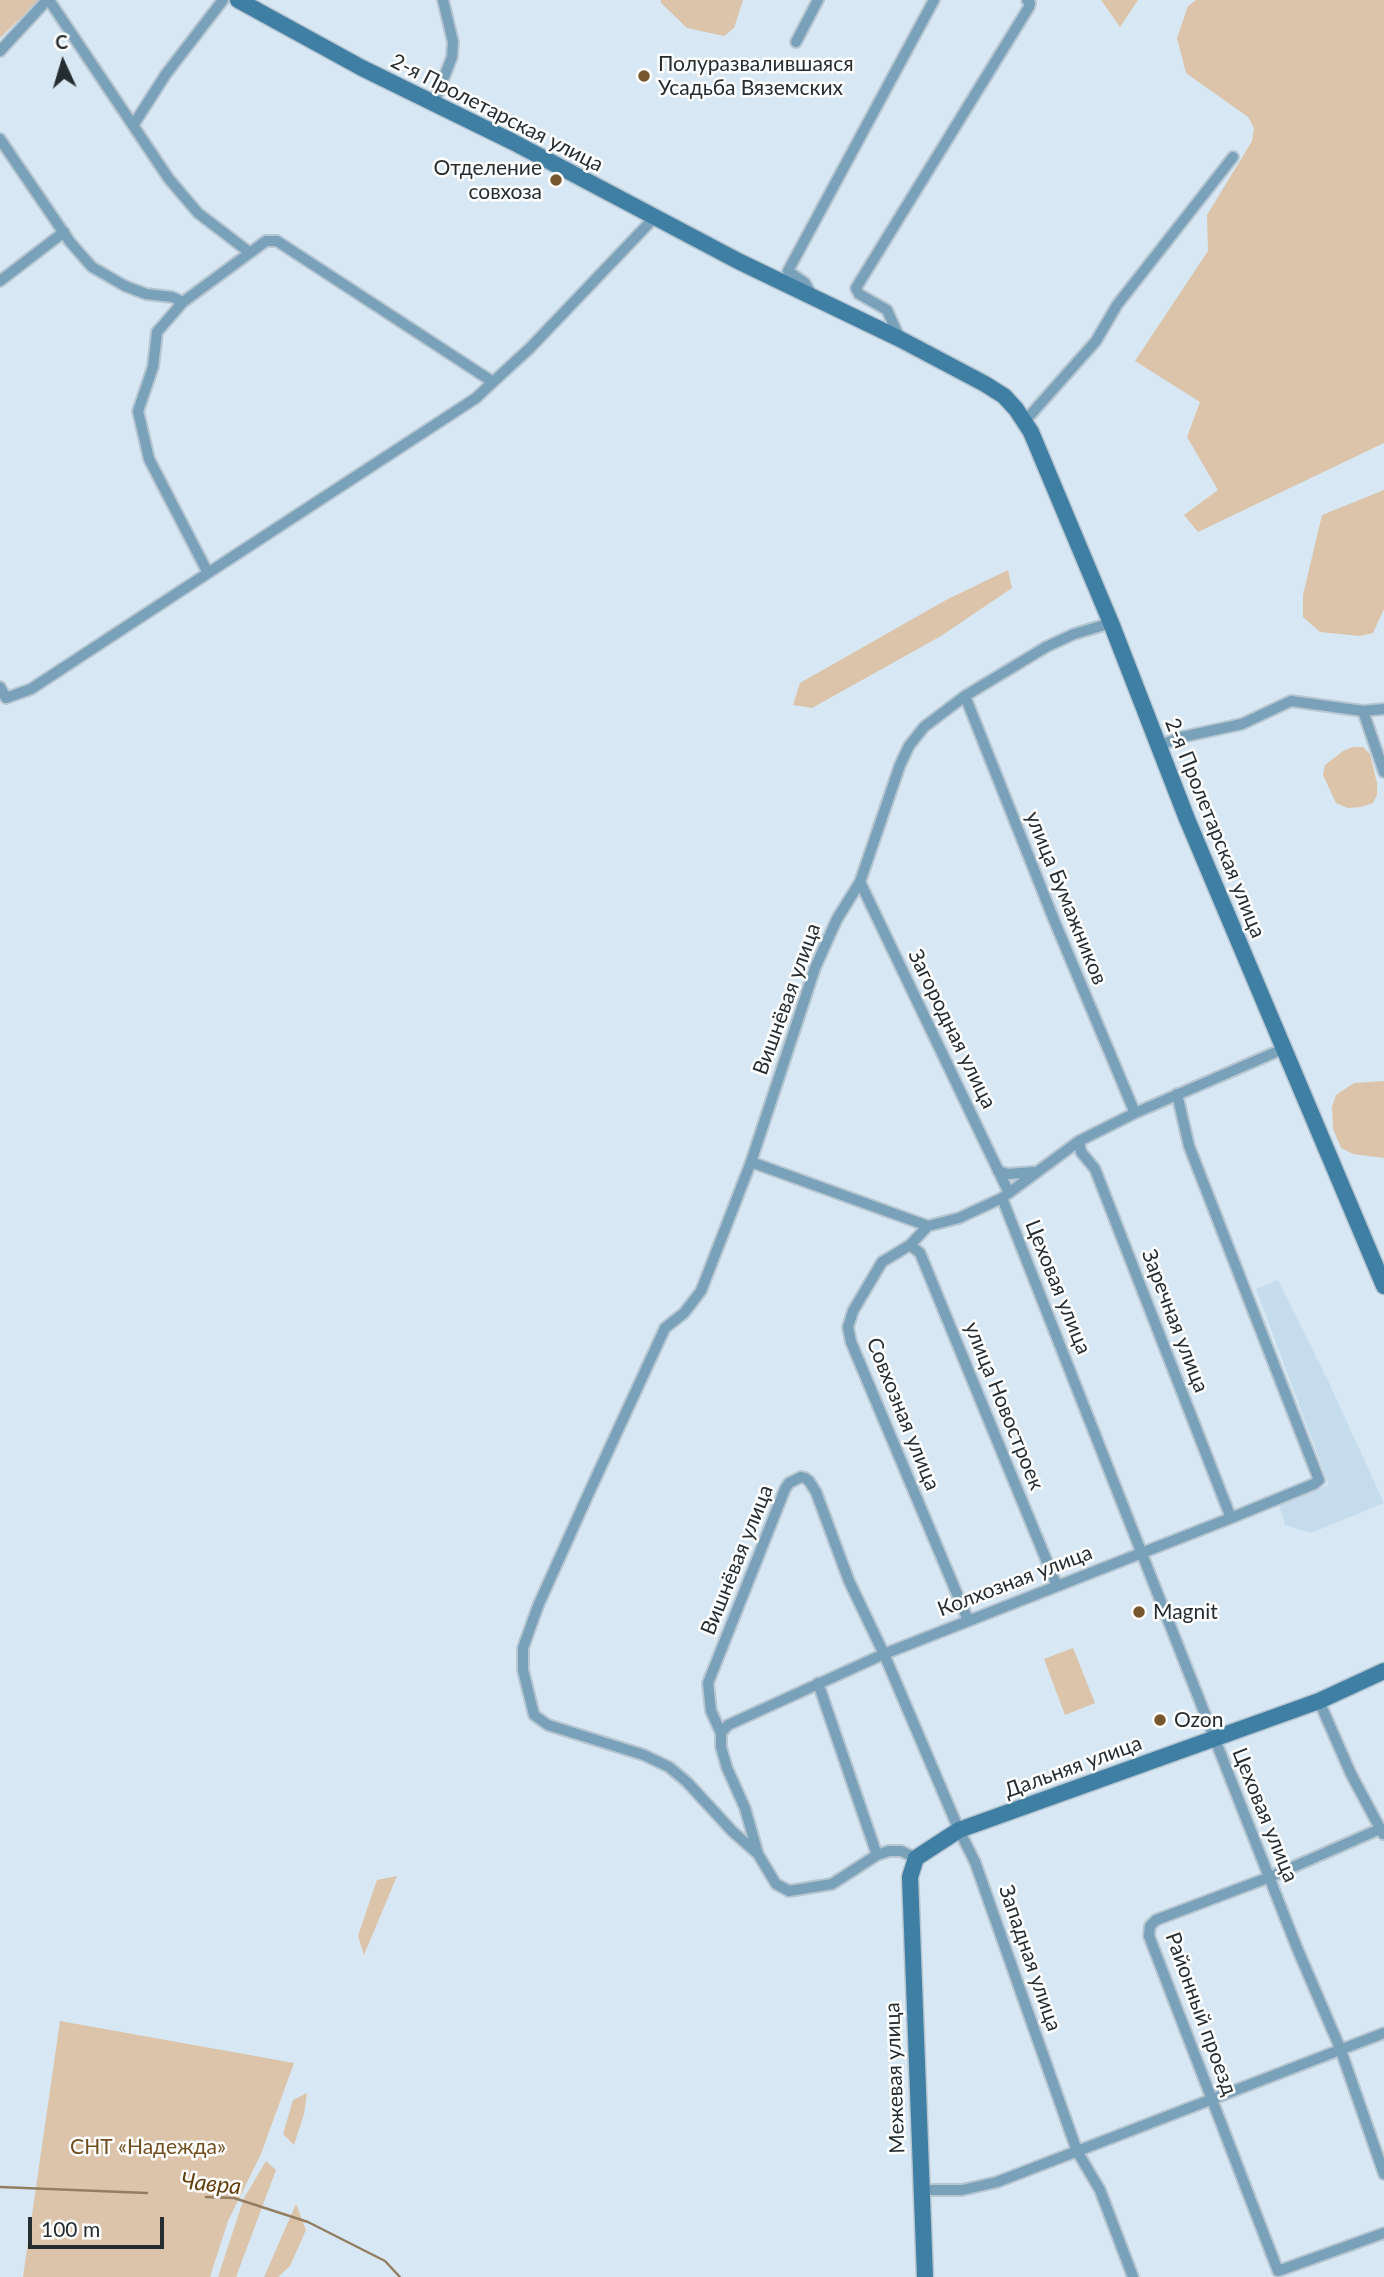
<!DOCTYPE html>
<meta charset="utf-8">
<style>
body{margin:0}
#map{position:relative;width:1384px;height:2277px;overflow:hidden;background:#d7e8f4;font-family:Lato,sans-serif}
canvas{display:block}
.north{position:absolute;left:28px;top:28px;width:70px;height:70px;-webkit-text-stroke:5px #fff;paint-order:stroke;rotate:356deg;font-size:19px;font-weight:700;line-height:28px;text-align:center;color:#262d31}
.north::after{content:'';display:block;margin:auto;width:24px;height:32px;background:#262d31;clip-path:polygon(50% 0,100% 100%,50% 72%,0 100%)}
.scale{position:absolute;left:28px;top:2217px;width:136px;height:32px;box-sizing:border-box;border:4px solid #262d31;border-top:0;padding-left:9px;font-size:21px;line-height:24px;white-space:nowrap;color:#262d31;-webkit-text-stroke:5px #fff;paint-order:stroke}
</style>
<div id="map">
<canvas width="1384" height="2277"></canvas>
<div class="north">С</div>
<div class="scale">100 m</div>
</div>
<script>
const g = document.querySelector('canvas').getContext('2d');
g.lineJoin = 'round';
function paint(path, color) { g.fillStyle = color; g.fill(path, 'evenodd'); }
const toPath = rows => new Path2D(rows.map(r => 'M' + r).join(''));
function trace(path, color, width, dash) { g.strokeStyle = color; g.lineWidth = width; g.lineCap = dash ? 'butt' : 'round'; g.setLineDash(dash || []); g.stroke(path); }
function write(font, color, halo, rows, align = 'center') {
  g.font = font + ' Lato,sans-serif'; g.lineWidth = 5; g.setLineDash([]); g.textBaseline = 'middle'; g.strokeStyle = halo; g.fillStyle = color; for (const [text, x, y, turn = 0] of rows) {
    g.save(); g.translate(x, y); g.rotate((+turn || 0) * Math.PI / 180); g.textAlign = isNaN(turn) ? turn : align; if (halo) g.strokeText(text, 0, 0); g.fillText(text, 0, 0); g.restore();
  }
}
paint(toPath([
 [1278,1280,1330,1385,1384,1503,1311,1533,1285,1525,1279,1504,1329,1485,1256,1289]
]), '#c5dcec');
paint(toPath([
 [0,0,39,0,0,38],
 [661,0,743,0,734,28,724,36,687,28,661,3],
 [1101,0,1138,0,1120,27],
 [1196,0,1384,0,1384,443,1198,532,1184,515,1218,490,1187,437,1200,402,1135,361,1208,251,1207,215,1252,141,1254,128,1248,117,1186,73,1177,38,1188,6],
 [1384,490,1384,609,1373,633,1360,636,1320,632,1303,617,1303,595,1322,515],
 [1008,570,1012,588,941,636,812,708,793,705,800,683,946,600],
 [1353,747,1363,747,1370,754,1377,783,1377,795,1373,803,1361,807,1348,808,1336,803,1323,775,1325,765,1343,751],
 [1384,1081,1384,1158,1353,1154,1341,1148,1333,1129,1332,1107,1336,1095,1354,1083],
 [1073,1648,1095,1703,1065,1715,1044,1659],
 [397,1876,364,1955,358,1936,377,1880],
 [60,2021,294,2063,261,2154,228,2221,210,2277,23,2277],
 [307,2093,304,2114,294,2145,283,2134,293,2100],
 [266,2161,276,2170,236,2277,218,2277,244,2198],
 [296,2204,306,2230,290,2266,278,2277,264,2277]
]), '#dbc4a9');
trace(toPath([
 [0,2187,147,2193],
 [206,2197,234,2198,308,2222,385,2261,400,2277]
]), '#937e62', 2.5);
const street = toPath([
 [49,0,169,179,198,213,249,252],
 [796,42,818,0],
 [0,51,47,0],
 [434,103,452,57,453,42,443,0],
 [134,124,166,74,223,0],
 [0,139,70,242,92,267,125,286,146,294,172,297,183,302],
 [0,281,64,232],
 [811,294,805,283,788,271,934,0],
 [900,339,887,310,859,294,856,288,1029,7,1030,3,1027,0],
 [493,382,277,241,266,241,183,302,157,332,153,367,138,411,149,459,208,573,476,398,493,382,530,348,654,218],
 [1025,421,1096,341,1117,305,1233,157],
 [0,687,6,698,31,689,208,573],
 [965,696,1054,920,1135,1113],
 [1363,711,1384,772],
 [1158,746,1182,737,1242,724,1291,701,1363,711,1384,709],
 [860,882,1009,1193],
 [1079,1141,1081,1152,1095,1169,1231,1518],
 [751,1162,928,1226],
 [998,1171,1008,1174,1033,1172],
 [1002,1198,1297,1948,1340,2048,1384,2174],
 [910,1245,920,1253,1057,1586],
 [968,1620,851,1342,848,1327,853,1311,882,1262,910,1245,928,1226,959,1218,1002,1198,1079,1141,1135,1113,1283,1049],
 [818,1683,877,1855],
 [1319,1701,1351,1774,1383,1834],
 [721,1733,711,1711,708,1683,785,1489,789,1483,801,1477,805,1478,809,1481,816,1492,849,1581,884,1654,959,1830,975,1862,1077,2151,1100,2190,1133,2277],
 [1380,1829,1270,1877,1156,1920,1150,1926,1149,1936,1278,2271,1384,2233],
 [758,1854,732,1831,687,1782,669,1767,644,1755,548,1725,534,1715,523,1670,523,1648,538,1606,587,1497,665,1328,684,1313,701,1291,751,1162,815,968,837,919,860,882,900,765,909,746,924,727,965,696,1046,647,1074,634,1111,623],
 [916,1858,901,1851,889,1851,877,1855,832,1884,789,1891,776,1884,758,1854,745,1808,727,1768,721,1747,721,1733,728,1725,884,1654,1231,1518,1314,1484,1319,1480,1189,1146,1177,1094],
 [920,2190,962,2190,997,2182,1384,2033]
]);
const secondary = toPath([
 [238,0,362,68,513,142,738,261,900,339,985,384,1004,396,1016,409,1031,432,1111,623,1187,819,1384,1286],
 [925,2277,910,1877,916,1858,959,1830,1319,1701,1384,1671]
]);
trace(street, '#b7c6d1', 14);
trace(secondary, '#b7c6d1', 19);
trace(street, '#79a1ba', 10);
trace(secondary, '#3f7fa4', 16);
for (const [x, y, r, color] of [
 [644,76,7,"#78572d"],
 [556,180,7,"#78572d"],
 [1139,1612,7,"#78572d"],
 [1160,1720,7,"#78572d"]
]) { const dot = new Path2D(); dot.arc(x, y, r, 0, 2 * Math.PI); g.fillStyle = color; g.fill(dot); trace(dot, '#fff', 2.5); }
write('21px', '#262d31', '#fff', [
 ["Полуразвалившаяся",658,64],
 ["Усадьба Вяземских",658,88],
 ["Отделение",542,168,"right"],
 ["совхоза",542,192,"right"],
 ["Magnit",1153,1612],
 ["Ozon",1174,1720]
], 'left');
write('21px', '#262d31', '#fff', [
 ["2-я Пролетарская улица",497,113,27],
 ["2-я Пролетарская улица",1215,828,68],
 ["улица Бумажников",1066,898,68],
 ["Вишнёвая улица",787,999,-70],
 ["Загородная улица",952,1029,64],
 ["Цеховая улица",1058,1287,68],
 ["Заречная улица",1175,1321,69],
 ["улица Новостроек",1004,1406,68],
 ["Совхозная улица",903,1414,68],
 ["Вишнёвая улица",737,1560,-68],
 ["Колхозная улица",1015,1581,-21],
 ["Дальняя улица",1073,1767,-20],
 ["Цеховая улица",1265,1815,68],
 ["Западная улица",1030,1958,71],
 ["Районный проезд",1201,2014,70],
 ["Межевая улица",895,2078,-92]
]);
write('21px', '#714e1e', '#fff', [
 ["СНТ «Надежда»",148,2147]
]);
write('italic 23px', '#63410e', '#fff', [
 ["Чавра",211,2184,6]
]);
</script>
